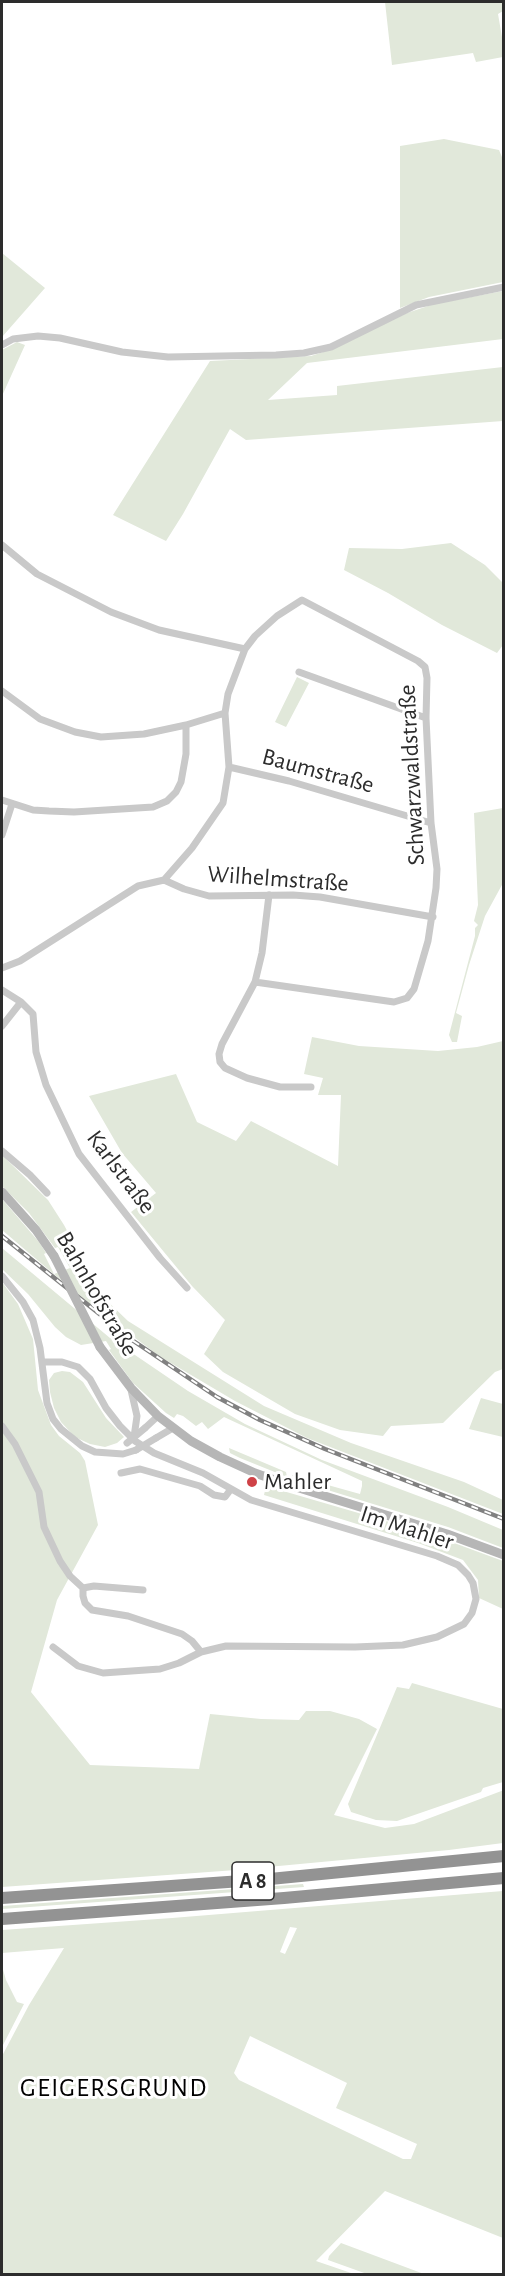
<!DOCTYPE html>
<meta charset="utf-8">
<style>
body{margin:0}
#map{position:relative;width:505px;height:2276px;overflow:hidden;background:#fff;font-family:"Alegreya Sans",sans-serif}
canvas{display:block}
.frame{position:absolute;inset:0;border:3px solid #2c2c2c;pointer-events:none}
</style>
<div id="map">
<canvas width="505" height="2276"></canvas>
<div class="frame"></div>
</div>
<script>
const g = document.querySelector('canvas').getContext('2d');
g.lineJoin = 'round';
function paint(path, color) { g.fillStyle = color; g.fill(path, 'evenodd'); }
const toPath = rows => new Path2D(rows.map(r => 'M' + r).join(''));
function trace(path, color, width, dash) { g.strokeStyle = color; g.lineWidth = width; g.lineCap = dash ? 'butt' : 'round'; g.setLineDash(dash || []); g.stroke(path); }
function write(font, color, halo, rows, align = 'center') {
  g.font = font + ' "Alegreya Sans",sans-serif'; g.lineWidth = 6; g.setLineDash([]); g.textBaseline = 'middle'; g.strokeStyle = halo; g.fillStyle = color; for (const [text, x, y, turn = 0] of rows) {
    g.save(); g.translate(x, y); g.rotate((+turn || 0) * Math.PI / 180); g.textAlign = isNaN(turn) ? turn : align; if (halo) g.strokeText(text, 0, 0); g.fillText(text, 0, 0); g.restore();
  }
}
paint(toPath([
 [385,2,503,2,503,11,498,14,503,43,503,57,476,62,473,53,392,65],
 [444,139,499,150,504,162,503,282,429,297,400,308,400,146],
 [2,253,45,288,2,337],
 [503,291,503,339,307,363,268,400,337,395,337,386,503,367,503,421,246,440,230,429,183,514,166,541,113,515,210,361,311,356,332,349,407,313,434,304],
 [17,342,25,345,2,396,2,350],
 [451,543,485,565,503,583,503,645,497,653,442,625,388,593,344,570,349,548,402,549],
 [297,677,309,683,286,727,275,722],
 [503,808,503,883,485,916,469,965,456,1013,462,1016,457,1042,452,1042,449,1035,475,936,475,928,478,925,474,921,478,905,474,813],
 [312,1037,359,1046,438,1051,477,1047,503,1041,503,1369,495,1372,443,1423,391,1426,383,1436,340,1430,295,1414,223,1372,204,1354,225,1320,192,1286,131,1212,156,1193,122,1153,89,1096,176,1074,197,1122,236,1141,251,1121,338,1166,341,1095,318,1095,323,1078,304,1074],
 [2,1155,48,1200,64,1225,102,1296,128,1321,264,1406,351,1443,464,1482,503,1500,503,1514,307,1438,235,1401,159,1356,89,1303,49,1270,2,1230,2,1199,39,1242,46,1253,44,1254,54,1274,70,1268,58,1247,55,1248,29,1213,2,1186],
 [2,1248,110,1338,188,1391,245,1424,322,1460,448,1507,503,1530,503,1548,448,1527,295,1480,292,1475,360,1494,362,1486,362,1481,224,1417,208,1429,202,1422,196,1426,183,1416,177,1414,174,1418,166,1413,133,1383,109,1350,111,1349,106,1341,81,1345,66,1337,55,1327,28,1294,2,1269],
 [2,1282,18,1304,33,1339,38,1390,51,1425,59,1436,80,1453,85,1461,98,1525,57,1600,31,1692,90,1765,199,1769,210,1714,261,1719,299,1720,306,1711,330,1711,359,1719,377,1729,334,1815,385,1828,414,1824,504,1790,503,1843,449,1850,236,1870,2,1887],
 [62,1371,70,1372,83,1382,106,1418,124,1437,117,1443,105,1447,90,1444,75,1437,61,1422,54,1408,50,1392,49,1380,54,1373],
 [481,1398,503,1404,503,1437,469,1429],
 [229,1448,286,1472,287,1477,240,1458,230,1453],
 [266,1486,427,1533,503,1561,503,1609,479,1598,478,1580,463,1560,418,1543,264,1495],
 [412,1683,503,1709,503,1782,483,1788,481,1792,397,1821,376,1820,351,1812,348,1804,397,1687,409,1689],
 [303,1884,304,1887,2,1909,2,1906],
 [503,1891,503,2238,385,2191,316,2261,354,2274,2,2274,2,2056,29,2005,64,1948,2,1953,2,1930,172,1918],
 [290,1927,297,1928,285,1954,280,1952],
 [250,2036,347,2083,336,2108,417,2144,411,2159,403,2159,239,2080,234,2073],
 [2,1966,6,1980,17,2002,24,2004,2,2047],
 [341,2243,424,2274,367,2274,328,2260,329,2256]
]), '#e1e8da');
trace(toPath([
 [2,345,13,339,38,336,60,338,122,352,168,357,276,355,304,353,331,347,416,305,504,287],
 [2,545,37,574,111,612,159,630,245,649],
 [299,672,426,718],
 [2,691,40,719,75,732,101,737,144,734,186,725,225,713],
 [229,767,289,781,431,823],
 [2,800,33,810,49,811,74,812,153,807,167,801,176,792,181,782,186,754,186,725],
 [2,835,12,804],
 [164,880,192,848,223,803,229,767,225,713,228,694,245,649,255,636,277,616,302,600,418,661,425,667,427,678,426,718,431,823,437,869,436,888,428,941,414,989,407,998,394,1002,255,982],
 [269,895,262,953,255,982,222,1044,219,1054,220,1062,225,1068,247,1078,280,1087,311,1087],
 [2,968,20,961,138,886,164,880,184,889,209,896,293,895,320,897,433,917],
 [2,990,21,1002,33,1014,36,1052,46,1085,79,1154,160,1258,187,1288],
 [2,1026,21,1002],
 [2,1151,30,1175,47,1193],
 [2,1276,23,1302,33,1320,40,1348,47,1403,53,1419,61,1429,82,1446,95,1452,123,1454,136,1450],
 [42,1362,62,1362,78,1367,90,1379,106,1408,120,1426,135,1441,154,1453,203,1473,251,1500,437,1556,458,1565,468,1575,473,1583,476,1599,472,1613,464,1624,437,1637,403,1645,355,1647,226,1646,201,1652,179,1663,160,1669,103,1673,78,1666,53,1647],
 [131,1390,137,1416,134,1437],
 [2,1426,15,1444,39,1492,44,1527,60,1561,70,1576,83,1588],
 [145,1428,158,1416],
 [156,1438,173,1428],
 [121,1473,140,1469,200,1486,214,1495,225,1497,231,1489],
 [143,1590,94,1586,83,1588,83,1596,85,1603,92,1610,128,1616,182,1634,192,1641,201,1652]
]), '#c9c9c9', 7);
trace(toPath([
 [2,1192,36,1230,54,1256],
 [100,1347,131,1388,158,1416,191,1441,220,1457,255,1473,283,1483,447,1534,504,1555]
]), '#b6b6b6', 9);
trace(toPath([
 [2,1898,270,1879,504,1856],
 [2,1919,284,1898,504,1878]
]), '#939393', 12);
const rail = toPath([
 [2,1236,132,1340,217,1397,260,1420,325,1449,504,1519]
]);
trace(rail, '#818181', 4.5);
trace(rail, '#fff', 2, [7]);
trace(toPath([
 [127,1443,145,1428],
 [136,1450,156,1438]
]), '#c9c9c9', 7);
trace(toPath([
 [54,1256,100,1347]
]), '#b6b6b6', 9);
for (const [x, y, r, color] of [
 [252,1482,6,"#cf4247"]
]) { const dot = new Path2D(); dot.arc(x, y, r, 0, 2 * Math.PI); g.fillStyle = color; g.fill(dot); trace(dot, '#fff', 2); }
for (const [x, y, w] of [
 [253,1881,42]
]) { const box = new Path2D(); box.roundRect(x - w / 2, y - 19, w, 38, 4.5); g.fillStyle = '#fff'; g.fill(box); trace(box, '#2c2c2c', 1.5); }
write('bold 22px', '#2c2c2c', null, [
 ["A 8",253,1881]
]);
write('24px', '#2c2c2c', '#fff', [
 ["Baumstraße",318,771,15],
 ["Schwarzwaldstraße",412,775,-93],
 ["Wilhelmstraße",278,879,4],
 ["Karlstraße",121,1172,53],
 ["Bahnhofstraße",97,1294,60],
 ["Im Mahler",407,1528,18]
]);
write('24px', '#2c2c2c', '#fff', [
 ["Mahler",264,1482]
], 'left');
g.letterSpacing = '1.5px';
write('26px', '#000', '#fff', [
 ["GEIGERSGRUND",114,2088]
]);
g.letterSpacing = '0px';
</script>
